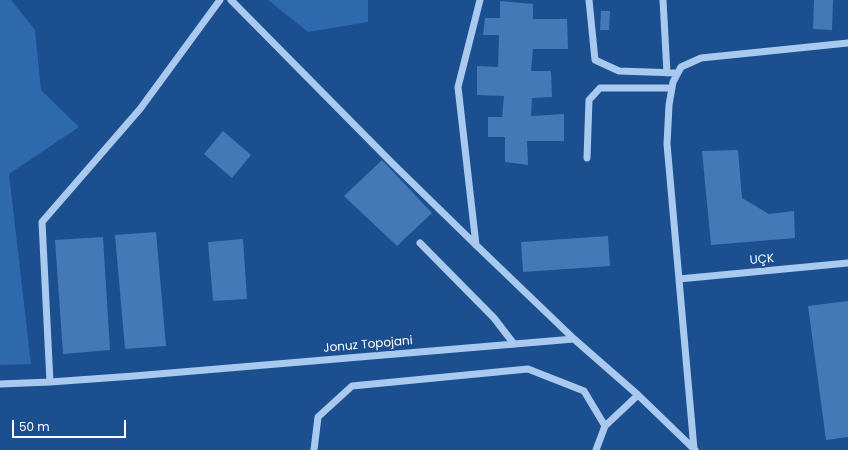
<!DOCTYPE html>
<meta charset="utf-8">
<style>
body{margin:0}
#map{position:relative;width:848px;height:450px;overflow:hidden;background:#1b4f8f;font-family:Poppins,sans-serif}
canvas{display:block}
.scale{position:absolute;left:12px;top:420px;width:114px;height:18px;box-sizing:border-box;border:2px solid #fff;border-top:0;padding-left:5px;font-size:12px;line-height:14px;white-space:nowrap;color:#fff;-webkit-text-stroke:3px #1b4f8f;paint-order:stroke}
</style>
<div id="map">
<canvas width="848" height="450"></canvas>
<div class="scale">50 m</div>
</div>
<script>
const g = document.querySelector('canvas').getContext('2d');
g.lineJoin = 'round';
function paint(path, color) { g.fillStyle = color; g.fill(path, 'evenodd'); }
const toPath = rows => new Path2D(rows.map(r => 'M' + r).join(''));
function trace(path, color, width, dash) { g.strokeStyle = color; g.lineWidth = width; g.lineCap = dash ? 'butt' : 'round'; g.setLineDash(dash || []); g.stroke(path); }
function write(font, color, halo, rows, align = 'center') {
  g.font = font + ' Poppins,sans-serif'; g.lineWidth = 4; g.setLineDash([]); g.textBaseline = 'middle'; g.strokeStyle = halo; g.fillStyle = color; for (const [text, x, y, turn = 0] of rows) {
    g.save(); g.translate(x, y); g.rotate((+turn || 0) * Math.PI / 180); g.textAlign = isNaN(turn) ? turn : align; if (halo) g.strokeText(text, 0, 0); g.fillText(text, 0, 0); g.restore();
  }
}
paint(toPath([
 [0,0,11,0,35,30,41,90,79,127,9,174,31,364,0,365],
 [268,0,368,0,368,22,308,32]
]), '#2e69ad');
paint(toPath([
 [814,0,833,0,832,30,813,29],
 [500,1,533,4,533,19,567,19,568,49,533,49,531,71,551,71,552,97,532,98,531,116,564,114,564,141,527,141,528,165,505,162,505,137,488,137,488,117,502,117,504,96,477,95,477,66,498,67,499,35,483,35,485,18,500,18],
 [601,11,610,11,609,30,600,30],
 [223,131,251,155,232,178,204,154],
 [738,150,742,198,769,214,794,211,795,238,711,245,702,151],
 [382,160,432,213,397,246,344,196],
 [156,232,166,346,125,349,115,235],
 [608,236,610,266,523,272,521,242],
 [103,237,110,350,63,354,55,240],
 [243,239,247,299,213,301,208,242],
 [848,301,848,437,826,440,808,306]
]), '#4478b7');
trace(toPath([
 [231,0,393,164,476,245,574,339,638,395,695,450],
 [589,0,595,60,619,71,677,73],
 [663,0,667,73],
 [587,158,589,100,600,88,672,88],
 [420,243,494,318,514,344],
 [476,245,458,87,480,0],
 [679,279,848,263],
 [50,382,42,222,140,109,220,0],
 [0,384,50,382,134,376,574,339],
 [605,426,638,395],
 [694,449,667,144,669,105,673,82,681,67,701,58,848,43],
 [314,450,318,417,352,386,528,369,584,391,605,426,596,450]
]), '#a9c9ee', 7);
write('12px', '#fff', '#1b4f8f', [
 ["UÇK",762,260,-5],
 ["Jonuz Topojani",368,345,-5]
]);
</script>
